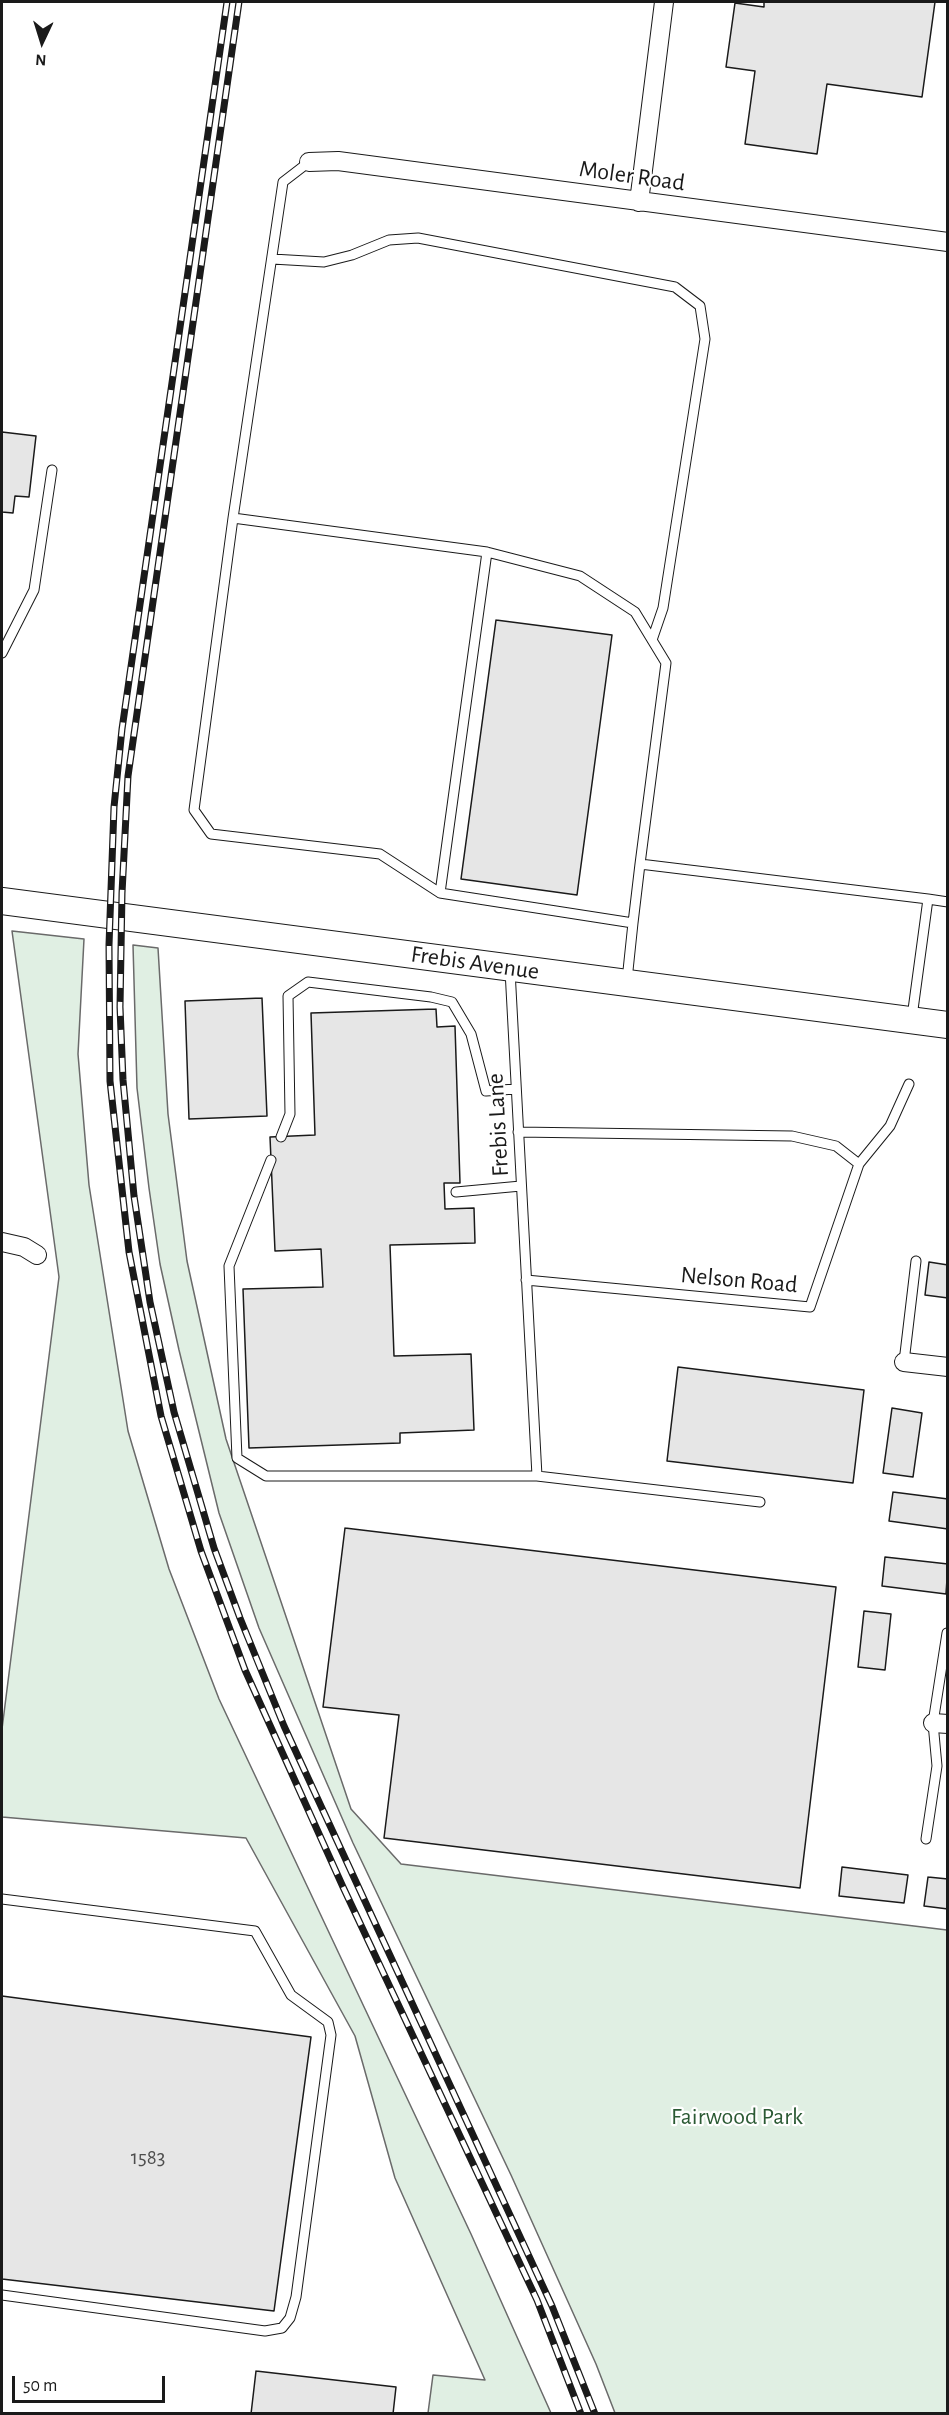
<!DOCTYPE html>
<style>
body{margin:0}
#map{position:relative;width:949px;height:2415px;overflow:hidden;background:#fff;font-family:"Alegreya Sans",sans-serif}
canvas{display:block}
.frame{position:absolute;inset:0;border:3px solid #1a1a1a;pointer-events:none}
.north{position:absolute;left:12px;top:12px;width:60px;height:60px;-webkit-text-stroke:4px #fff;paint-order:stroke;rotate:184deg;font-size:16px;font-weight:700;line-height:24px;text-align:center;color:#1a1a1a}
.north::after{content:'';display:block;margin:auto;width:21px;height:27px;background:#1a1a1a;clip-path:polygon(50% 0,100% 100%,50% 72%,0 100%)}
.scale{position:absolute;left:12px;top:2376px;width:153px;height:27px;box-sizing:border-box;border:3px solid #1a1a1a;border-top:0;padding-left:8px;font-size:18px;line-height:21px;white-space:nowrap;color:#1a1a1a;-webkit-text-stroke:4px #fff;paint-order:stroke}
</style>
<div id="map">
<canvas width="949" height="2415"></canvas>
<div class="frame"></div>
<div class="north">N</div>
<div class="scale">50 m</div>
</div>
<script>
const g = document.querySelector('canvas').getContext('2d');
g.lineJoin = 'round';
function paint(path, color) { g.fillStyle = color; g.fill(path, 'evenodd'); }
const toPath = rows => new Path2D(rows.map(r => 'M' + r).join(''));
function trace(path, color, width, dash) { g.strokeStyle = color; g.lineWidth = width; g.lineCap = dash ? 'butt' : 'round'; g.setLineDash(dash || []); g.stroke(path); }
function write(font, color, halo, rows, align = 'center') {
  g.font = font + ' "Alegreya Sans",sans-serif'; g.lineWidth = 4.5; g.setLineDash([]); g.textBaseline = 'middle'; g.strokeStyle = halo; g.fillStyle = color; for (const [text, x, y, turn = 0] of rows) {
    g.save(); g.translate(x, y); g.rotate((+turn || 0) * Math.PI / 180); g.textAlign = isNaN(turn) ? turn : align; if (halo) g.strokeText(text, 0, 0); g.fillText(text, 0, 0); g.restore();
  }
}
const green = toPath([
 [12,931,84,939,78,1054,89,1185,128,1431,169,1569,219,1699,471,2234,551,2413,428,2413,433,2375,485,2380,395,2178,355,2036,246,1838,2,1817,2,1729,59,1277,12,931],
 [133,945,158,948,168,1114,187,1261,226,1439,351,1809,401,1864,947,1930,947,2413,615,2413,596,2364,511,2175,353,1843,259,1628,219,1513,179,1350,160,1264,149,1188,137,1088,133,945]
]);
paint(green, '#e0efe3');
trace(green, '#6a6a6a', 1.5);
const building = toPath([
 [764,2,935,2,922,97,827,84,817,154,745,144,755,71,726,67,735,3,764,7,764,2],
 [2,432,36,436,29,497,15,496,13,513,2,512,2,432],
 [496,620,612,635,577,895,461,879,496,620],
 [262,998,267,1116,189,1119,185,1001,262,998],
 [436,1009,437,1027,455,1026,460,1183,444,1183,445,1209,474,1208,475,1243,390,1245,394,1356,471,1354,474,1430,400,1433,400,1443,249,1448,243,1289,323,1287,321,1249,275,1251,270,1137,315,1135,311,1013,436,1009],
 [929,1262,948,1265,948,1298,925,1295,929,1262],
 [678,1367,864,1390,853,1483,667,1461,678,1367],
 [892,1408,922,1413,913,1477,883,1473,892,1408],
 [893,1492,948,1499,948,1529,889,1521,893,1492],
 [345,1528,836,1587,800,1888,384,1838,399,1715,323,1707,345,1528],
 [885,1557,948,1564,946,1594,882,1586,885,1557],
 [864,1611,891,1614,885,1670,858,1667,864,1611],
 [842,1867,908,1875,904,1903,839,1896,842,1867],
 [928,1877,948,1879,948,1909,924,1906,928,1877],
 [2,1996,311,2037,274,2311,2,2279,2,1996],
 [256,2371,396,2387,393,2414,251,2414,256,2371]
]);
paint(building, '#e6e6e6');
trace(building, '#1a1a1a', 1.5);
const service = toPath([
 [309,162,283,182,233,518,194,810,211,834,380,854,440,893,633,923,627,980],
 [272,259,324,262,352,255,389,240,418,238,675,287,700,306,705,339,663,608,652,640],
 [233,518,487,552,440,893],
 [487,552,580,576,635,612,666,663,640,864],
 [2,653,34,590,52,470],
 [633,923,640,864,928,899],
 [510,970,537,1476,760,1502],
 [912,1017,928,899,948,902],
 [518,1132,792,1136,836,1146,859,1164],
 [281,1137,290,1114,288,996,308,982,431,997,452,1002,471,1034,486,1091,516,1089],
 [271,1160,229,1266,237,1458,266,1476,537,1476],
 [456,1192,521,1186],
 [526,1280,810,1307,859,1164,890,1126,909,1084],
 [904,1362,916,1261],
 [926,1839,937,1766,933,1723,947,1633],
 [2,1899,255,1931,291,1995,328,2022,331,2035,296,2297,290,2318,282,2328,265,2331,2,2295]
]);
const minor = toPath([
 [309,162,338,161,948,242],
 [639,202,664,2],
 [2,1242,24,1247,37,1255],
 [904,1362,948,1367],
 [933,1723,948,1724]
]);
const secondary = toPath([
 [2,901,948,1025]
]);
trace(service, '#1a1a1a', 11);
trace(minor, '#1a1a1a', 20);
trace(secondary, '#1a1a1a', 28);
trace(service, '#fff', 9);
trace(minor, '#fff', 18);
trace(secondary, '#fff', 26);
const rail = toPath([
 [227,2,122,729,114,807,109,945,110,1081,129,1252,161,1416,201,1551,245,1670,343,1887,537,2300,581,2414],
 [239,2,128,776,122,893,120,1007,123,1080,134,1196,150,1302,174,1412,214,1548,240,1618,284,1726,552,2306,595,2414]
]);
trace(rail, '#1a1a1a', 7);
trace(rail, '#fff', 4.5, [14]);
write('21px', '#4d4d4d', null, [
 ["1583",148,2158]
]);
write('24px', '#1a1a1a', '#fff', [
 ["Moler Road",632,176,8],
 ["Frebis Avenue",475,963,8],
 ["Frebis Lane",498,1125,-93],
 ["Nelson Road",739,1280,5]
]);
write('24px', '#2b5a34', '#fff', [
 ["Fairwood Park",737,2117]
]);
</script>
